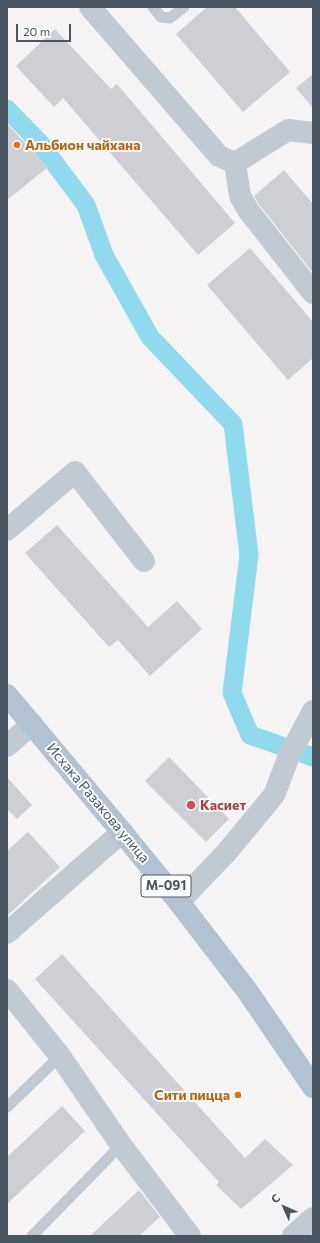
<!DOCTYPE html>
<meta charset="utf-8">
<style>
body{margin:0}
#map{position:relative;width:320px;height:1243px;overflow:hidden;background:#f5f3f3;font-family:Commissioner,sans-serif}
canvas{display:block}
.frame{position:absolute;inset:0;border:8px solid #4a5661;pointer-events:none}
.north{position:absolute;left:264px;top:1187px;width:40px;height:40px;-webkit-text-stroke:3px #fff;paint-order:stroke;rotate:315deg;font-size:11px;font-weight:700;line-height:16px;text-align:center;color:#4a5661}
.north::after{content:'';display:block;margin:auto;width:14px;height:18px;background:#4a5661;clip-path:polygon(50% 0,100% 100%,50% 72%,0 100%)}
.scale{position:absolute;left:16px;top:24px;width:55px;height:18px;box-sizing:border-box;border:2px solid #4a5661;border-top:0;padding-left:5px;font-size:12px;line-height:14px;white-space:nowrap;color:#4a5661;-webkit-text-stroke:3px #fff;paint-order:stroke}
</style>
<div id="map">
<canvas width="320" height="1243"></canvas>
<div class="frame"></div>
<div class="north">С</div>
<div class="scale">20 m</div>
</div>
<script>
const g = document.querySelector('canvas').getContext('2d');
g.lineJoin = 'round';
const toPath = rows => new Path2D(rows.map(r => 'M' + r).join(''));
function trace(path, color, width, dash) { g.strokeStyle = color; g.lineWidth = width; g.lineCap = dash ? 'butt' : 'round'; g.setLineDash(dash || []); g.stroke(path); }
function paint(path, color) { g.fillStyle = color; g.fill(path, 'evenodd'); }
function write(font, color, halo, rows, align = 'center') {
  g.font = font + ' Commissioner,sans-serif'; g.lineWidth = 4; g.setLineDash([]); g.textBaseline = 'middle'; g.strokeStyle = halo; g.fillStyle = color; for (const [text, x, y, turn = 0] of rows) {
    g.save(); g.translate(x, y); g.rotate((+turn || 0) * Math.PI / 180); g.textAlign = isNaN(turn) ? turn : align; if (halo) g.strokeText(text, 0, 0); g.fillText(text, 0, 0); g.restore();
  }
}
trace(toPath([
 [7,109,38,141,86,205,104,255,150,337,233,424,249,555,232,693,250,735,313,757]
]), '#90daee', 19);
paint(toPath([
 [207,7,235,7,290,72,243,112,176,34],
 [55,29,111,89,117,84,235,223,198,255,63,98,54,107,16,66],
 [313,74,313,108,296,88],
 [7,124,48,167,7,200],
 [284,170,313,204,313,273,258,203,254,196],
 [250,248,313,322,313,358,288,380,207,285],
 [57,525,148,627,177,601,202,629,150,676,118,640,109,647,25,553],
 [169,757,229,819,206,842,145,781],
 [7,777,32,805,17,819,7,809],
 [28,832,60,867,7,916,7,851],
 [62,954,245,1158,265,1139,293,1165,241,1209,216,1185,219,1182,35,979],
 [62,1106,85,1131,7,1204,7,1157],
 [139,1190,160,1217,139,1236,90,1236]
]), '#cdcfd5');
trace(toPath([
 [153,7,161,17,170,18,184,7],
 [7,1107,60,1056],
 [32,1236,121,1145]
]), '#c1cad2', 11);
trace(toPath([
 [90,7,219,156,235,163,288,130,313,133],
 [235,163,240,196,248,210,313,293],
 [7,530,75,472,144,561],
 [7,746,32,724],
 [179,902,226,853,274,795,289,756,313,711],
 [7,933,122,832],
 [7,990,60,1056,121,1145,190,1236],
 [293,1236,313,1218]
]), '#c1cad2', 22);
trace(toPath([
 [7,695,122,832,179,902,248,992,313,1087]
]), '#b3c2d1', 22);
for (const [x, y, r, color] of [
 [17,145,4,"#e8710a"],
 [191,805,5,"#e0444e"],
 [238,1095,4,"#e8710a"]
]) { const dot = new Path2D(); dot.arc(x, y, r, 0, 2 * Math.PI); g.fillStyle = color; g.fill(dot); trace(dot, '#fff', 1.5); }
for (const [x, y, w] of [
 [166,886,50]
]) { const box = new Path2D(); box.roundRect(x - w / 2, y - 11, w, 22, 3); g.fillStyle = '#fff'; g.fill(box); trace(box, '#4a5661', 1); }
write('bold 13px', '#4a5661', null, [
 ["М-091",166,886]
]);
write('bold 14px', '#c56008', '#fff', [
 ["Альбион чайхана",25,145],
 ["Сити пицца",230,1095,"right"]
], 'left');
write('14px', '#4a5661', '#fff', [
 ["Исхака Разакова улица",98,803,50]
]);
write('bold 14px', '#be3a42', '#fff', [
 ["Касиет",200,805]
], 'left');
</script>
